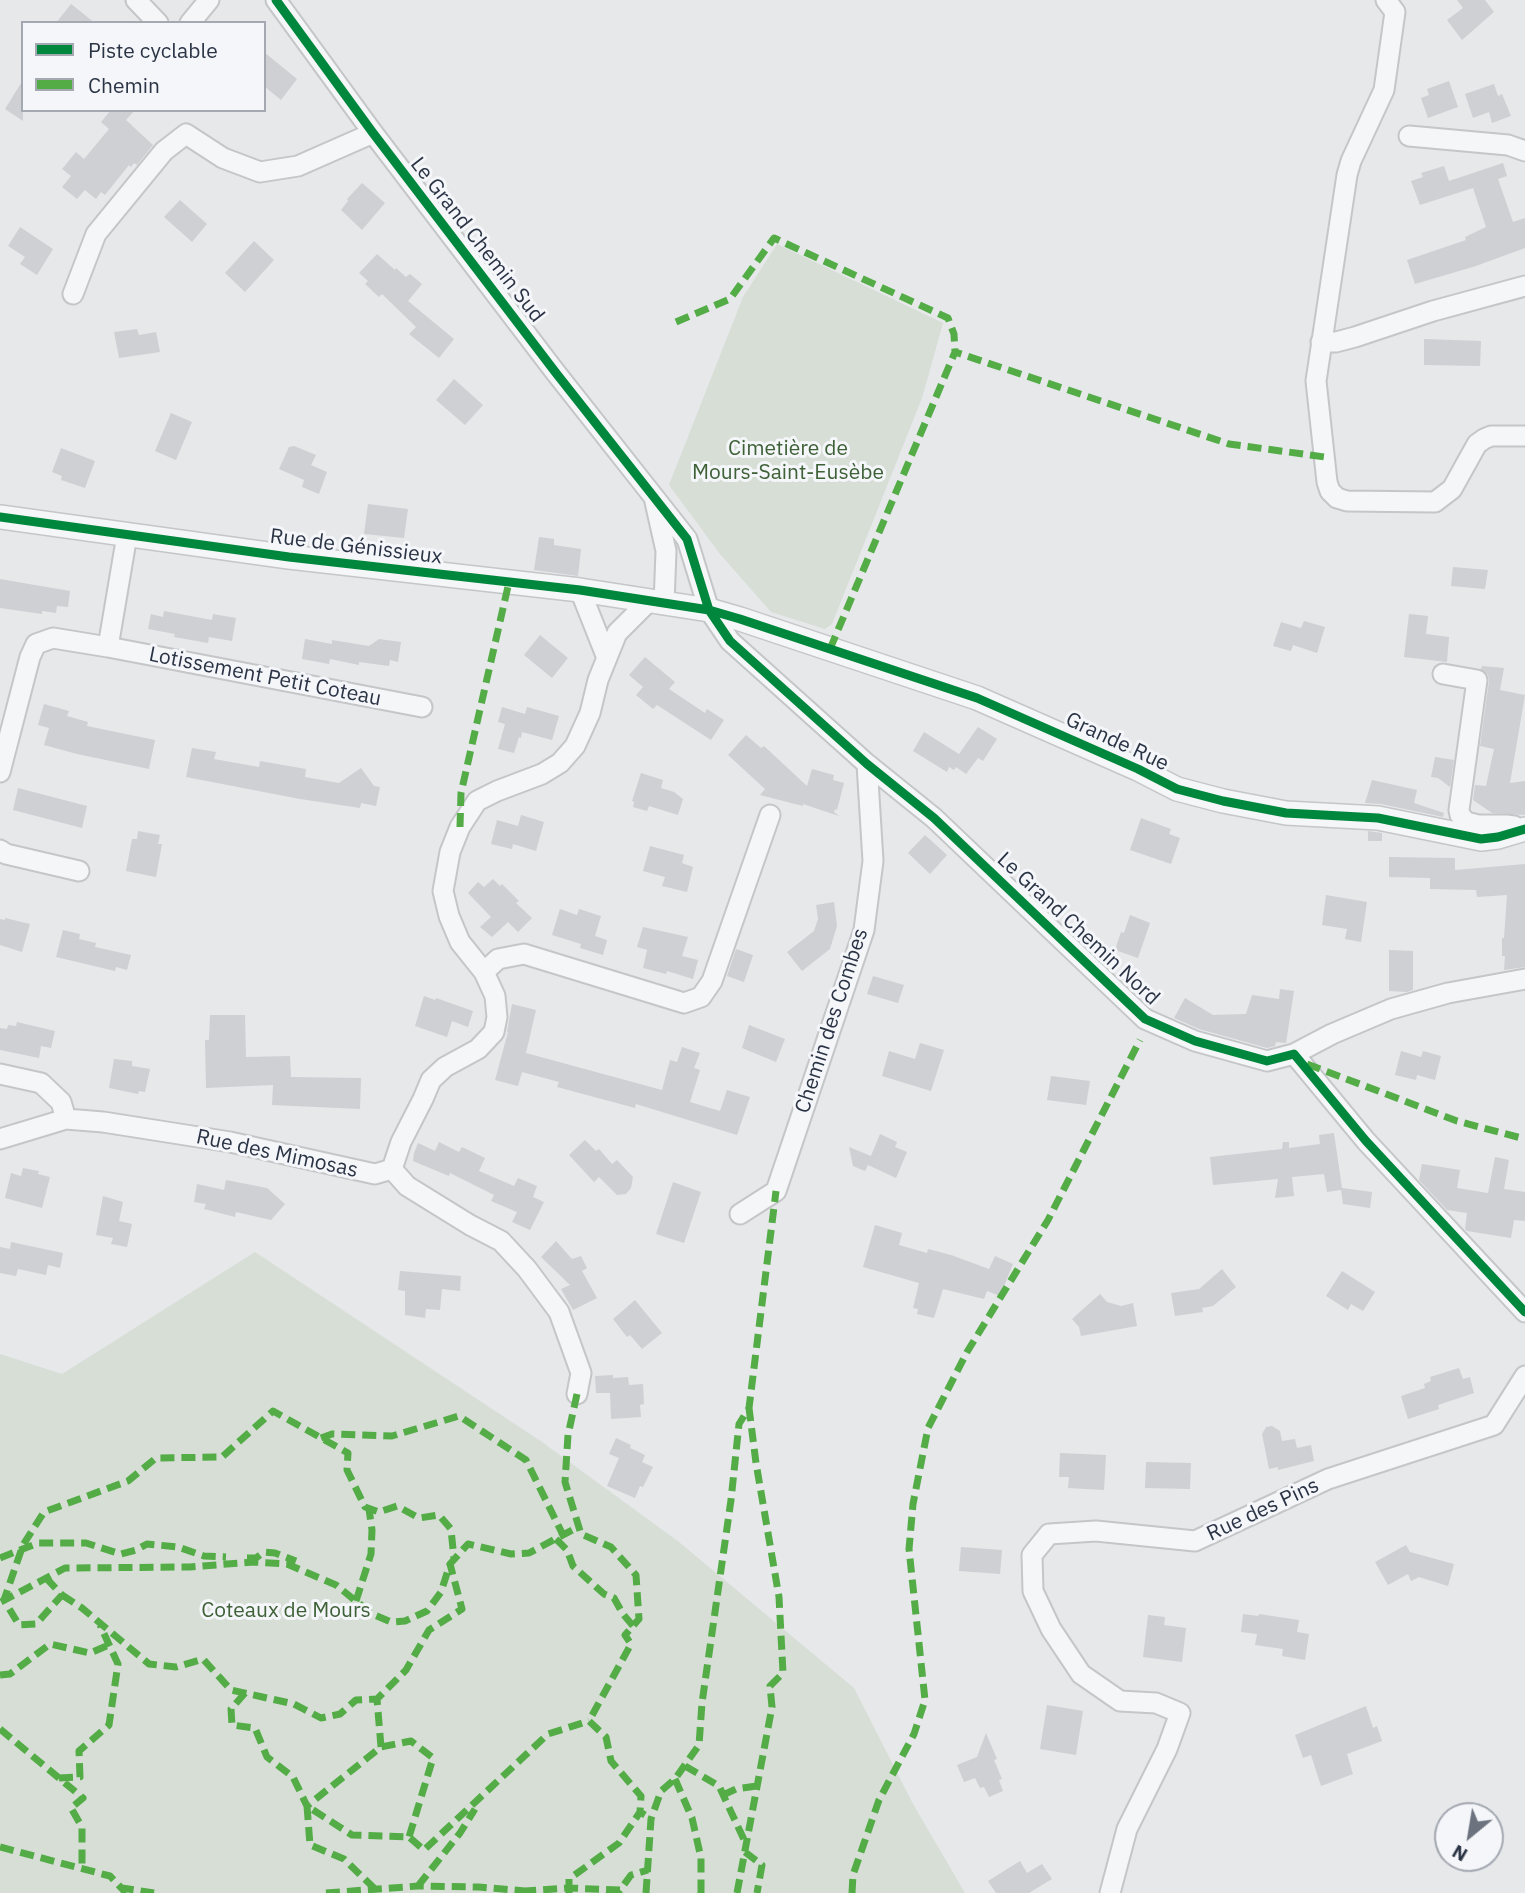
<!DOCTYPE html>
<meta charset="utf-8">
<style>
body{margin:0}
#map{position:relative;width:1525px;height:1893px;overflow:hidden;background:#e6e8ea;font-family:"IBM Plex Sans",sans-serif}
canvas{display:block}
.legend{position:absolute;left:21px;top:21px;width:245px;height:91px;box-sizing:border-box;background:#f4f6f9;border:2px solid #a4a8b1;margin:0;padding:9px 12px;list-style:none;font-size:21px;color:#2b3445}
.legend li{display:flex;align-items:center;gap:14px;height:35px}
.legend b{width:35px;border:2px solid #a4a8b1}
.north{position:absolute;left:1434px;top:1802px;width:70px;height:70px;box-sizing:border-box;background:#f4f6f9;border:2px solid #a4a8b1;border-radius:50%;rotate:210deg;font-size:19px;font-weight:700;line-height:28px;text-align:center;color:#2b3445}
.north::after{content:'';display:block;margin:auto;width:24px;height:32px;background:#6c737f;clip-path:polygon(50% 0,100% 100%,50% 72%,0 100%)}
</style>
<div id="map">
<canvas width="1525" height="1893"></canvas>
<ul class="legend">
<li><b style="height:9px;background:#00873e"></b>Piste cyclable</li>
<li><b style="height:9px;background:#54ac47"></b>Chemin</li>
</ul>
<div class="north">N</div>
</div>
<script>
const g = document.querySelector('canvas').getContext('2d');
g.lineJoin = 'round';
function paint(path, color) { g.fillStyle = color; g.fill(path, 'evenodd'); }
const toPath = rows => new Path2D(rows.map(r => 'M' + r).join(''));
function trace(path, color, width, dash) { g.strokeStyle = color; g.lineWidth = width; g.lineCap = dash ? 'butt' : 'round'; g.setLineDash(dash || []); g.stroke(path); }
function write(font, color, halo, rows, align = 'center') {
  g.font = font + ' "IBM Plex Sans",sans-serif'; g.lineWidth = 6; g.setLineDash([]); g.textBaseline = 'middle'; g.strokeStyle = halo; g.fillStyle = color; for (const [text, x, y, turn = 0] of rows) {
    g.save(); g.translate(x, y); g.rotate((+turn || 0) * Math.PI / 180); g.textAlign = isNaN(turn) ? turn : align; if (halo) g.strokeText(text, 0, 0); g.fillText(text, 0, 0); g.restore();
  }
}
paint(toPath([
 [777,244,943,323,922,398,832,624,825,629,771,612,720,554,669,485,743,297],
 [255,1252,542,1442,679,1542,854,1688,913,1804,965,1893,0,1893,0,1354,62,1374]
]), '#d6ded6');
paint(toPath([
 [1457,0,1485,0,1494,12,1462,40,1447,20,1463,8],
 [71,4,95,23,56,23],
 [264,52,297,79,281,100,264,86],
 [23,80,23,121,5,109],
 [1449,81,1458,107,1428,118,1421,98,1429,95,1427,89],
 [1494,84,1498,96,1502,94,1511,116,1492,123,1489,112,1473,118,1465,94],
 [111,110,135,110,126,120,153,145,137,165,134,163,131,167,129,165,105,195,101,192,96,199,85,190,77,199,62,187,71,176,62,169,76,152,84,159,109,129,101,122],
 [1503,163,1507,176,1498,179,1513,222,1525,218,1525,248,1476,266,1415,284,1407,260,1466,240,1465,237,1486,227,1473,188,1420,205,1411,181,1423,177,1421,173,1444,166,1449,181],
 [362,183,385,203,362,230,341,210,348,201,347,199],
 [180,200,207,224,192,242,164,217],
 [20,227,53,249,37,275,20,264,25,257,8,246],
 [254,241,274,260,245,292,225,273],
 [377,254,395,270,396,268,406,277,410,274,422,284,408,301,454,339,439,358,409,334,416,327,382,294,379,297,365,284,368,281,359,273],
 [137,329,139,335,156,332,160,352,119,358,114,332],
 [1424,339,1481,341,1480,366,1424,365],
 [454,379,483,405,465,425,436,400],
 [171,413,192,422,176,460,155,451],
 [294,446,316,455,311,465,327,472,319,494,302,487,304,480,279,469,289,447],
 [61,448,95,461,85,488,61,480,62,476,52,472],
 [368,504,408,509,404,538,364,534],
 [539,537,554,539,554,545,581,549,578,576,534,570],
 [1453,567,1488,570,1485,589,1451,586],
 [0,579,70,591,68,607,57,606,56,613,42,611,42,614,0,608],
 [164,611,212,620,213,614,236,618,232,641,209,637,208,643,174,637,175,634,148,629,151,614,163,617],
 [1409,614,1428,616,1426,634,1449,637,1447,662,1404,657],
 [1304,621,1325,627,1317,653,1293,645,1291,651,1273,646,1281,622,1301,628],
 [540,635,568,658,552,678,524,655],
 [305,639,332,644,332,640,369,646,379,639,401,642,398,662,390,660,389,666,359,662,359,665,330,659,329,664,302,659],
 [645,657,675,682,669,689,705,713,707,709,724,720,711,740,657,705,653,709,636,695,643,687,629,675],
 [1482,666,1504,668,1500,690,1525,695,1510,783,1525,781,1525,815,1492,813,1473,800,1475,785,1486,786,1494,749,1480,746,1489,681,1488,675,1481,669],
 [44,704,69,711,67,716,88,722,87,726,155,740,149,769,77,754,44,745,49,728,38,725],
 [502,707,525,714,527,707,559,716,552,740,522,732,521,738,519,737,514,753,498,749,505,724,498,722],
 [978,727,997,739,983,761,978,758,966,774,956,767,954,770,949,767,947,772,913,751,924,732,959,754],
 [746,735,761,748,764,746,807,786,812,769,834,775,833,780,844,783,837,810,835,809,834,812,839,816,803,804,803,806,760,795,765,789,728,755],
 [192,748,216,752,214,759,259,767,260,761,306,769,305,777,339,783,361,768,374,786,380,787,376,806,361,803,360,808,300,799,186,777],
 [1435,757,1454,760,1450,787,1438,778,1431,777],
 [641,773,663,780,661,788,674,792,683,799,678,815,649,806,647,811,633,807,634,802,632,801],
 [1372,780,1417,790,1414,803,1444,813,1443,817,1381,804,1365,803],
 [18,788,87,806,82,828,13,810],
 [521,815,544,822,536,851,513,844,512,849,491,844,497,820,518,826],
 [1141,818,1171,829,1169,834,1180,838,1171,864,1130,850],
 [138,831,160,835,158,844,162,844,156,877,126,871,132,839,137,839],
 [1368,831,1382,833,1382,841,1368,841],
 [925,835,947,855,930,874,908,853],
 [650,846,684,855,682,863,693,867,687,892,662,886,665,877,643,871],
 [1389,857,1455,858,1455,870,1525,864,1525,967,1504,970,1505,956,1502,956,1502,938,1504,938,1507,895,1477,897,1476,890,1430,889,1430,878,1389,877],
 [493,879,500,886,502,884,519,901,516,903,532,918,518,932,508,922,492,937,480,927,491,917,468,893,478,882,484,887],
 [1326,895,1367,902,1361,942,1345,939,1347,929,1322,925],
 [834,902,837,926,830,949,802,971,787,952,814,931,818,919,816,905],
 [560,909,577,915,579,909,601,916,595,936,607,940,603,955,580,948,581,944,552,935],
 [1130,915,1150,923,1138,958,1115,950,1121,932,1124,933],
 [5,918,30,924,22,952,0,945,0,919,5,920],
 [643,927,688,937,682,956,698,960,693,979,667,971,666,974,643,968,647,950,637,947],
 [63,930,80,934,79,939,96,943,95,947,131,955,127,970,116,967,115,971,56,957],
 [736,949,753,955,744,982,727,976],
 [1389,950,1413,951,1413,990,1407,992,1389,991],
 [873,976,904,985,898,1003,867,994],
 [1280,989,1294,991,1286,1043,1276,1042,1275,1046,1267,1048,1199,1029,1174,1018,1185,998,1213,1015,1246,1014,1252,995,1279,999],
 [424,996,435,1000,436,998,473,1011,468,1027,452,1021,447,1037,415,1026],
 [512,1004,536,1010,526,1053,662,1090,670,1060,677,1062,682,1047,700,1053,694,1068,700,1070,690,1102,720,1111,727,1090,750,1097,737,1135,636,1104,635,1108,557,1087,559,1082,522,1072,518,1086,495,1080,508,1032,507,1032],
 [210,1015,245,1015,246,1057,290,1056,291,1077,361,1078,360,1109,272,1105,273,1085,206,1088,205,1040,209,1040],
 [17,1022,55,1031,51,1048,41,1046,39,1058,0,1050,0,1028,7,1029,8,1025,16,1026],
 [749,1025,785,1039,776,1062,742,1048],
 [920,1043,944,1050,931,1091,882,1076,889,1051,915,1059],
 [1401,1051,1421,1057,1423,1051,1441,1056,1435,1080,1417,1075,1416,1080,1395,1075],
 [114,1059,132,1061,132,1066,150,1069,145,1092,139,1091,138,1094,109,1088],
 [1051,1076,1090,1081,1086,1105,1047,1100],
 [1334,1133,1342,1188,1372,1192,1370,1208,1343,1204,1341,1190,1327,1192,1324,1174,1292,1177,1294,1196,1275,1198,1278,1179,1213,1185,1210,1157,1282,1149,1283,1142,1289,1142,1289,1148,1320,1144,1319,1135],
 [880,1134,897,1142,895,1147,907,1152,896,1178,868,1165,865,1171,853,1166,849,1147,871,1156],
 [585,1140,596,1151,599,1149,612,1164,617,1160,633,1177,631,1188,626,1194,617,1195,599,1177,594,1182,569,1155],
 [439,1142,459,1152,462,1147,485,1158,479,1171,514,1186,518,1178,537,1186,533,1197,544,1202,530,1230,512,1222,517,1212,491,1201,494,1195,450,1173,449,1176,413,1161,414,1153,418,1143,435,1151],
 [1495,1157,1509,1160,1504,1189,1525,1192,1525,1221,1514,1220,1511,1238,1467,1231,1465,1229,1467,1213,1447,1210,1419,1180,1422,1164,1460,1170,1457,1188,1488,1193],
 [23,1168,39,1171,38,1174,50,1177,42,1208,5,1198,11,1173,21,1176],
 [226,1180,267,1188,285,1204,271,1220,236,1212,235,1217,204,1209,206,1204,194,1202,197,1184,224,1190],
 [673,1182,701,1192,684,1243,656,1234],
 [103,1196,123,1202,119,1221,132,1224,127,1247,111,1244,113,1238,96,1235],
 [875,1225,902,1233,899,1245,927,1253,928,1249,951,1255,989,1269,995,1256,1013,1264,1000,1296,987,1291,984,1299,943,1289,934,1318,917,1314,918,1309,913,1308,919,1283,863,1267],
 [556,1241,572,1259,581,1256,587,1268,582,1271,597,1298,573,1310,561,1289,570,1285,541,1257],
 [11,1242,63,1253,60,1268,48,1265,46,1275,18,1269,16,1276,0,1273,0,1247,10,1249],
 [1222,1269,1236,1287,1213,1306,1202,1308,1203,1312,1175,1316,1171,1293,1199,1289],
 [400,1271,461,1276,460,1291,442,1289,440,1310,426,1309,425,1318,405,1315,405,1291,398,1290],
 [1342,1271,1375,1292,1363,1311,1351,1304,1348,1310,1326,1296],
 [1100,1294,1107,1302,1121,1306,1133,1303,1137,1326,1081,1336,1079,1327,1072,1319],
 [635,1300,662,1333,642,1349,630,1335,627,1337,613,1319],
 [1459,1368,1463,1379,1470,1377,1474,1393,1438,1405,1439,1409,1408,1419,1401,1396,1425,1388,1424,1384,1431,1381,1430,1377],
 [613,1375,613,1378,628,1377,629,1385,643,1384,644,1404,640,1405,641,1417,611,1419,610,1393,596,1393,595,1376],
 [1272,1426,1280,1431,1282,1441,1295,1439,1297,1448,1311,1445,1314,1461,1278,1470,1278,1467,1269,1469,1262,1434,1266,1427],
 [616,1438,631,1445,630,1448,645,1455,642,1462,653,1467,643,1487,640,1486,635,1498,607,1486,619,1458,609,1454],
 [1060,1453,1106,1455,1104,1490,1068,1488,1069,1477,1059,1477],
 [1146,1462,1191,1463,1190,1489,1145,1488],
 [1406,1545,1410,1552,1454,1564,1448,1586,1419,1577,1411,1581,1408,1574,1388,1585,1375,1562],
 [961,1547,1002,1550,1000,1574,959,1571],
 [1243,1614,1258,1616,1259,1614,1299,1620,1297,1632,1309,1634,1305,1660,1282,1656,1283,1649,1255,1645,1257,1634,1241,1632],
 [1148,1615,1165,1617,1164,1625,1186,1628,1182,1662,1143,1657],
 [1047,1705,1083,1711,1076,1755,1040,1749],
 [1366,1706,1373,1728,1377,1726,1382,1741,1347,1754,1353,1774,1321,1786,1311,1755,1303,1758,1295,1735],
 [986,1733,997,1759,994,1760,1002,1779,999,1780,1003,1791,989,1797,984,1787,980,1788,975,1778,964,1782,957,1765,977,1757],
 [1020,1861,1027,1873,1042,1864,1052,1879,1029,1893,996,1893,988,1881]
]), '#ced0d3');
const minor = toPath([
 [136,0,158,23],
 [276,0,373,133,556,373,687,539,709,610,730,641,867,764,934,818,1145,1019,1195,1041,1267,1061,1294,1054,1366,1141,1525,1312],
 [1386,0,1395,12,1384,90,1351,161,1347,175,1316,381,1327,482,1330,491,1337,498,1347,501,1435,502,1452,489,1477,444,1484,439,1491,436,1525,436],
 [190,23,209,0],
 [1409,136,1508,145,1525,151],
 [73,294,96,234,164,151,186,134,223,158,260,172,298,166,373,133],
 [1321,342,1336,342,1355,337,1433,311,1525,286],
 [655,502,666,551,664,604],
 [580,590,607,658],
 [108,647,422,707],
 [1443,674,1477,680,1459,810,1460,815,1466,822,1478,825,1506,825,1514,826,1517,831],
 [0,772,30,657,36,644,53,638,108,647,127,535],
 [0,850,6,854,79,871],
 [484,972,498,959,524,954,684,1003,701,997,712,981,770,815],
 [1294,1054,1332,1034,1391,1009,1448,993,1525,979],
 [0,1074,41,1083,61,1102,66,1119],
 [0,1139,66,1119,103,1122,230,1142,375,1174,392,1169,401,1142,423,1099,431,1080,445,1067,478,1049,494,1032,497,1017,495,996,484,972,460,942,449,916,443,891,450,852,460,827,477,801,497,791,542,774,560,763,575,746,590,713,598,680,617,633,649,601],
 [392,1169,407,1186,470,1225,501,1241,527,1269,559,1312,581,1373,577,1394],
 [740,1214,776,1191,864,930,873,861,867,764],
 [1110,1893,1127,1829,1167,1749,1180,1713,1156,1703,1120,1701,1081,1674,1051,1629,1033,1591,1032,1555,1049,1534,1096,1531,1195,1541,1328,1479,1494,1425,1525,1376]
]);
const tertiary = toPath([
 [0,517,289,557,580,590,709,610,740,619,977,698,1138,769,1177,789,1223,801,1286,813,1378,818,1481,839,1498,837,1525,829]
]);
trace(minor, '#c4c6c8', 23);
trace(tertiary, '#c4c6c8', 26);
trace(minor, '#f5f6f7', 19);
trace(tertiary, '#f5f6f7', 23);
trace(toPath([
 [676,322,730,299,774,238,948,318,954,334,955,352],
 [830,649,955,352,1229,444,1325,457],
 [460,827,461,793,509,582],
 [1307,1064,1457,1121,1525,1139],
 [577,1394,568,1435,565,1482,581,1534,611,1547,636,1575,639,1619,625,1635,631,1644,589,1721,606,1737,611,1761,641,1796,640,1812],
 [321,1438,332,1434,392,1436,459,1416,526,1460,563,1535],
 [556,1539,567,1550,573,1566,604,1594,614,1598,623,1614,633,1626],
 [0,1558,38,1543,86,1543,121,1554,136,1550,147,1544,178,1547,204,1556,226,1557],
 [247,1558,256,1558,264,1552,275,1553,296,1561],
 [46,1578,62,1595,36,1624,19,1625,4,1600,23,1545,44,1512,128,1481,156,1458,222,1457,273,1411,348,1453,347,1470,365,1507,379,1512,397,1506,419,1518,439,1515,451,1529,454,1559],
 [62,1595,82,1608,149,1664,176,1667,203,1659,231,1690,294,1704,321,1718,340,1714,356,1700,377,1699],
 [356,1601,371,1554,372,1530,369,1509],
 [1,1602,65,1568,190,1567,253,1562,287,1564,336,1585,372,1614,391,1622,405,1621,427,1611,441,1592,450,1564,468,1544,511,1554,529,1553,578,1527],
 [0,1675,10,1674,50,1644,90,1653,109,1645],
 [245,1693,231,1709,232,1725,255,1728,267,1757,293,1777,307,1806,381,1747,411,1741,433,1758,409,1837],
 [0,1729,83,1798,71,1808,82,1827,82,1868],
 [381,1747,377,1699,406,1670,429,1630,462,1609,450,1564],
 [685,1766,719,1786,746,1844],
 [59,1778,80,1777,79,1751,109,1725,118,1664,100,1625],
 [675,1779,692,1818,701,1858,701,1893,704,1893],
 [723,1795,736,1789,757,1786],
 [0,1847,110,1876,126,1893],
 [745,1852,762,1865,757,1893],
 [418,1886,460,1833,475,1809],
 [375,1889,344,1859,310,1845,307,1806,352,1835,409,1837,424,1850,548,1734,589,1721],
 [121,1890,122,1888,154,1893],
 [326,1893,418,1886,479,1887,525,1891],
 [523,1893,525,1891,569,1888,620,1890,631,1875,648,1870],
 [569,1893,569,1879,619,1843,640,1812,645,1815],
 [646,1893,651,1819,661,1791,675,1779,699,1745,702,1703,731,1500,739,1424,749,1408,776,1191],
 [737,1893,772,1707,770,1686,783,1673,779,1597,756,1463,749,1408],
 [852,1893,853,1875,879,1800,914,1734,925,1700,909,1549,913,1504,928,1428,967,1352,1048,1220,1140,1040]
]), '#54ac47', 7, [14, 7]);
trace(toPath([
 [276,0,373,133,556,373,687,539,709,610,730,641,867,764,934,818,1145,1019,1195,1041,1267,1061,1294,1054,1366,1141,1525,1312],
 [0,517,289,557,580,590,709,610,740,619,977,698,1138,769,1177,789,1223,801,1286,813,1378,818,1481,839,1498,837,1525,829]
]), '#00873e', 9);
write('21px', '#2b3445', '#f4f6f9', [
 ["Le Grand Chemin Sud",477,240,52],
 ["Rue de Génissieux",356,547,7],
 ["Lotissement Petit Coteau",265,677,11],
 ["Grande Rue",1117,742,25],
 ["Le Grand Chemin Nord",1078,929,43],
 ["Chemin des Combes",832,1021,-72],
 ["Rue des Mimosas",277,1154,12],
 ["Rue des Pins",1263,1510,-25]
]);
write('21px', '#3f6138', '#f4f6f9', [
 ["Cimetière de",788,449],
 ["Mours-Saint-Eusèbe",788,473],
 ["Coteaux de Mours",286,1611]
]);
</script>
